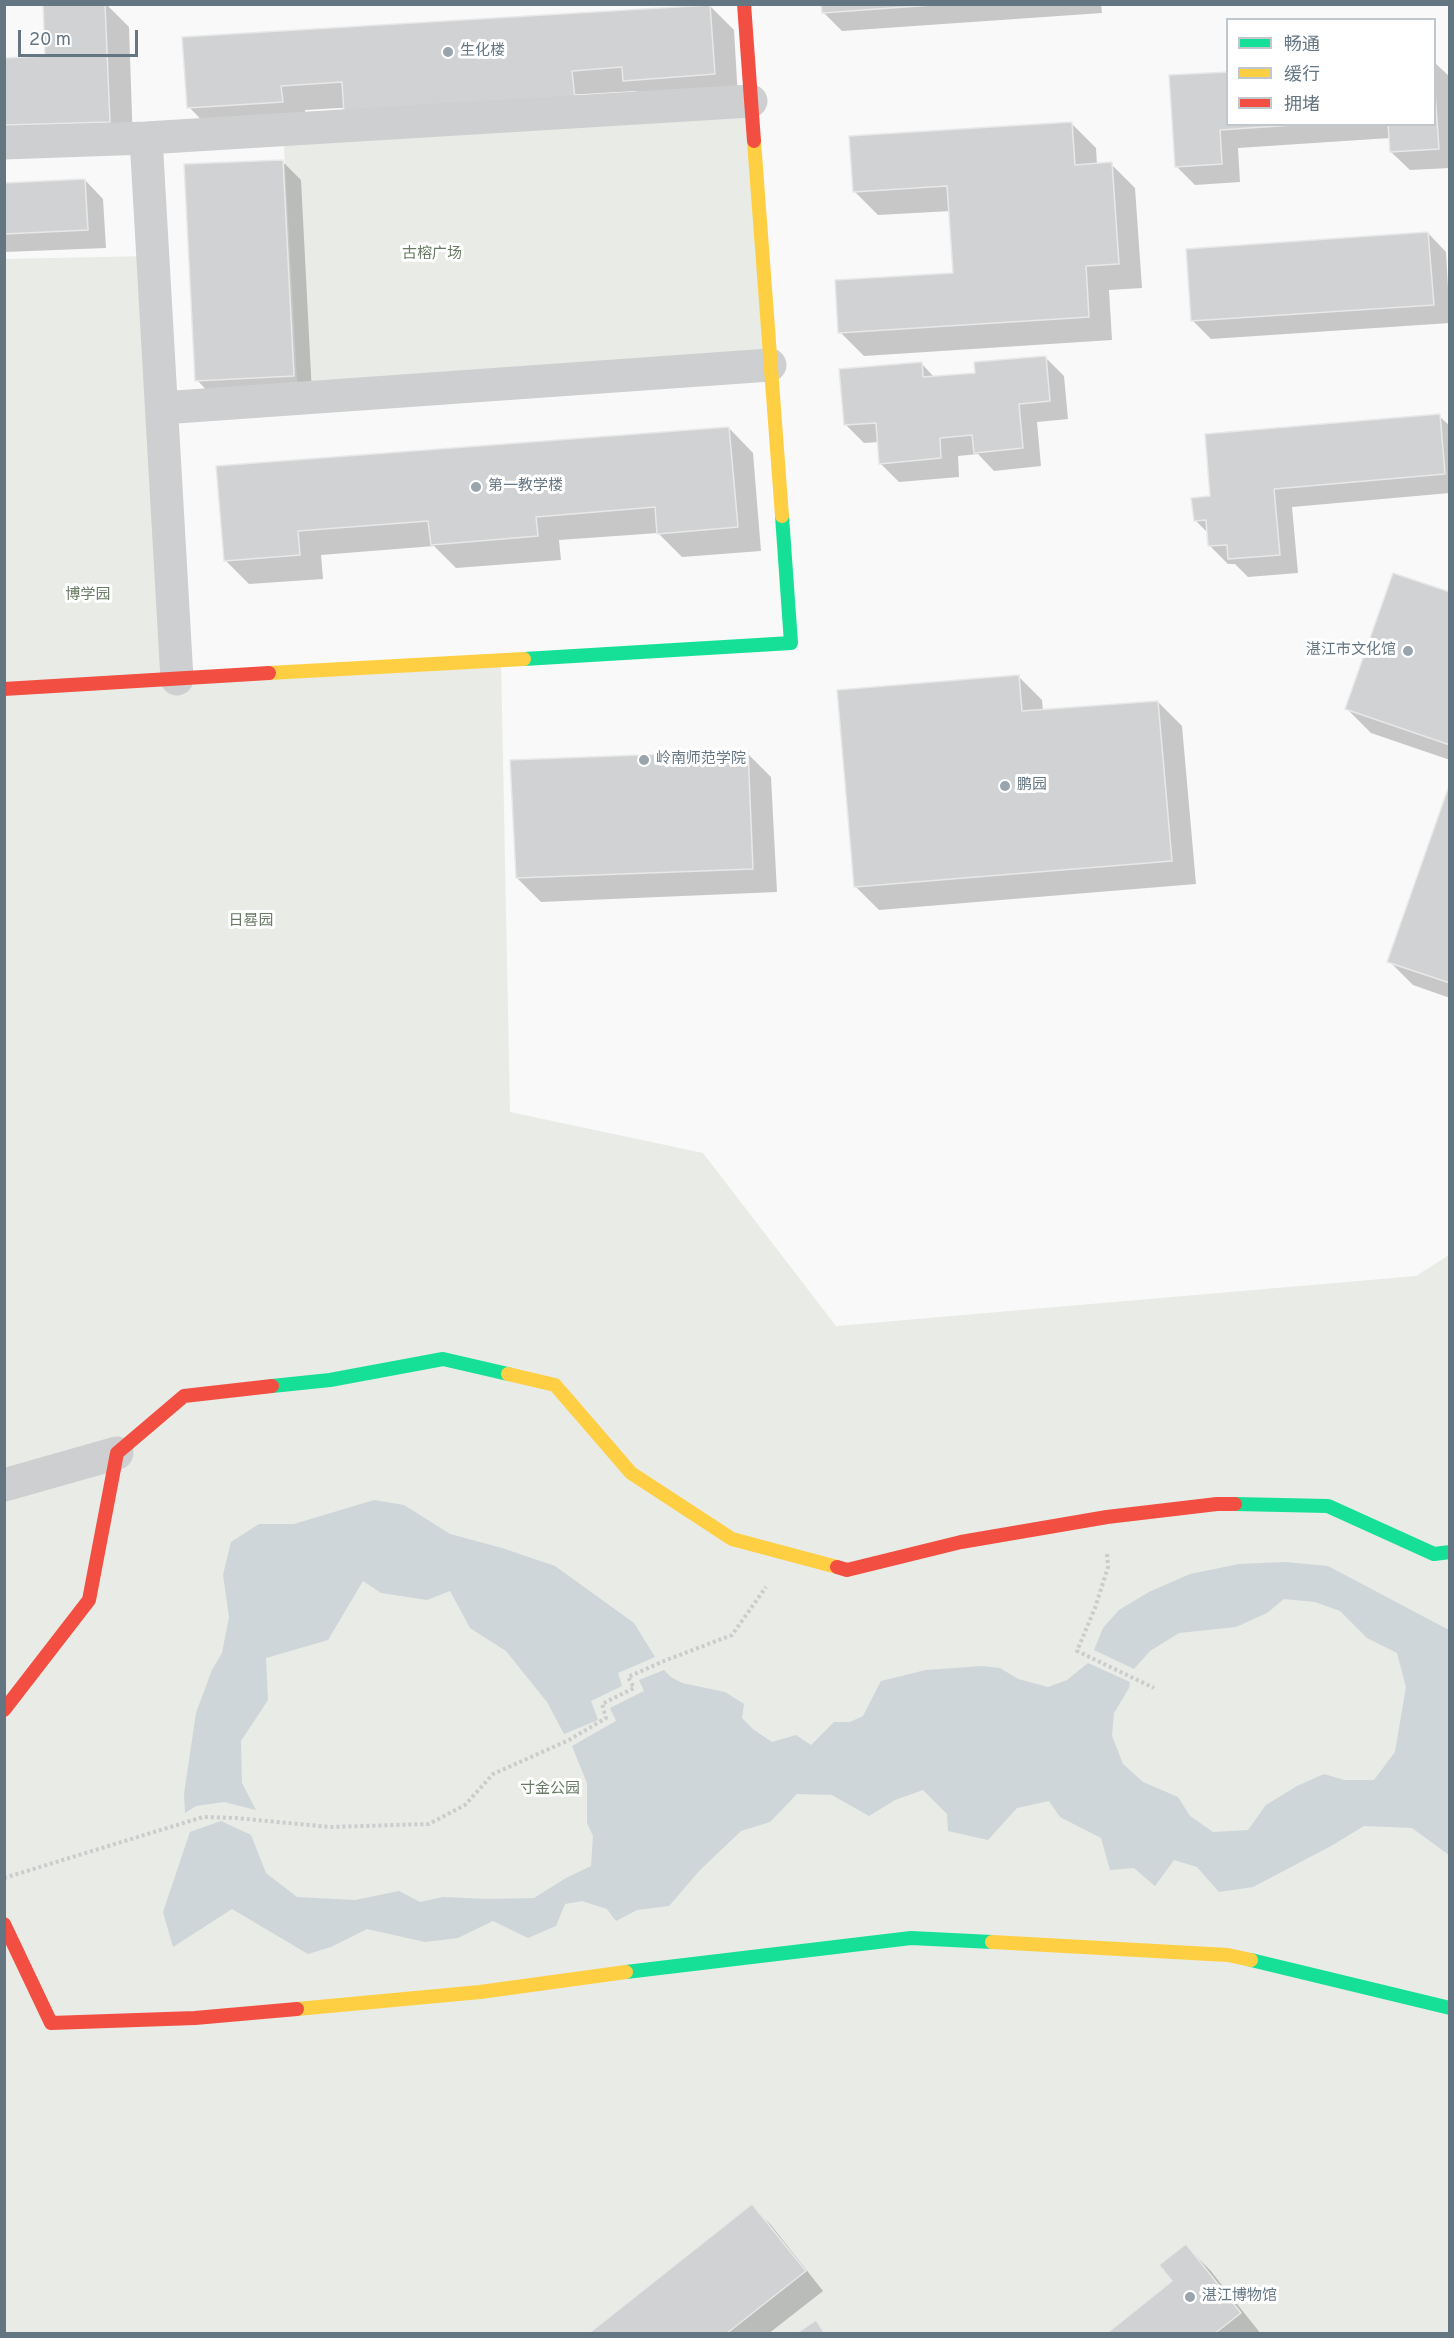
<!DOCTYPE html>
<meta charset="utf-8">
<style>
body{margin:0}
#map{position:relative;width:1454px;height:2338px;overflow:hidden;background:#f9f9f9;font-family:Overpass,"Noto Sans SC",sans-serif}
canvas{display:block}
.frame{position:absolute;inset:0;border:6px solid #657683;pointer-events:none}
.legend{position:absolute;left:1226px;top:18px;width:210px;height:108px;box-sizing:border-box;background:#fff;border:2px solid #c1c8cd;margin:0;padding:8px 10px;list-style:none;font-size:18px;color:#657683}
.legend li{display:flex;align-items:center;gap:12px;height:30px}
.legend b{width:30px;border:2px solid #c1c8cd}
.scale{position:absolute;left:18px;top:30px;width:120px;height:27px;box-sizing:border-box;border:3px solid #657683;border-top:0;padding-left:8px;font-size:18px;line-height:21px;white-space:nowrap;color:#657683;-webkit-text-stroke:4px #fff;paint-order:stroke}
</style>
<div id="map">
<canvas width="1454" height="2338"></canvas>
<div class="frame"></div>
<ul class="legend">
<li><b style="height:8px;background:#16e098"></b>畅通</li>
<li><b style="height:8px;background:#ffcf43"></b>缓行</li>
<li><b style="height:8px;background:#f24e42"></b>拥堵</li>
</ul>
<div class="scale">20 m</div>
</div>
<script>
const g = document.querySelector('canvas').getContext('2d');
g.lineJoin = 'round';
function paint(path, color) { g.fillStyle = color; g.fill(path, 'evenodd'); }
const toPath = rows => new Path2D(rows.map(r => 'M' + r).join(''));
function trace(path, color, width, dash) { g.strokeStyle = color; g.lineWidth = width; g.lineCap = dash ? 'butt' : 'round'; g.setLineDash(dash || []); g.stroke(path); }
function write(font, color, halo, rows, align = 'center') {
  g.font = font + ' Overpass,"Noto Sans SC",sans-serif'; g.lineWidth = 6; g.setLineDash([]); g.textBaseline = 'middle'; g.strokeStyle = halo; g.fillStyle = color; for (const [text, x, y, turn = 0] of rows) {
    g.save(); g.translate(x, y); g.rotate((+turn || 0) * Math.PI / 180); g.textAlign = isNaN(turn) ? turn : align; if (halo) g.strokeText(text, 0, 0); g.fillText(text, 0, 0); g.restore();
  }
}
paint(toPath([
 [751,101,770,365,298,399,283,129],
 [154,256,177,678,501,660,510,1112,703,1153,836,1326,1416,1276,1449,1255,1449,2333,5,2333,4,259]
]), '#e8ebe6');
paint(toPath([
 [374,1500,404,1505,450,1534,502,1548,555,1566,634,1623,655,1657,618,1673,622,1686,591,1701,598,1720,564,1734,547,1702,506,1651,470,1628,450,1591,427,1600,381,1593,363,1581,328,1640,266,1658,268,1700,241,1741,242,1783,256,1810,224,1802,196,1806,185,1813,184,1794,196,1713,212,1670,222,1653,229,1617,223,1575,231,1542,259,1524,294,1524],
 [1285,1562,1328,1566,1449,1630,1449,1855,1412,1828,1364,1826,1331,1846,1253,1887,1219,1892,1197,1867,1174,1860,1155,1886,1134,1868,1110,1870,1101,1838,1060,1817,1049,1801,1017,1808,988,1840,948,1831,947,1814,923,1790,895,1800,869,1816,832,1795,797,1794,770,1822,741,1831,700,1870,669,1906,637,1910,616,1921,607,1909,582,1901,565,1904,556,1926,528,1938,493,1921,458,1938,425,1942,367,1929,331,1947,308,1954,232,1909,173,1947,163,1912,190,1832,221,1821,251,1835,266,1873,297,1897,355,1900,399,1891,420,1902,443,1897,488,1899,534,1898,566,1878,591,1866,593,1836,587,1823,587,1783,572,1746,616,1721,610,1708,644,1691,639,1680,664,1670,671,1677,682,1683,725,1692,744,1704,742,1718,754,1730,772,1742,796,1735,811,1745,834,1722,850,1722,863,1716,881,1681,926,1670,982,1666,1000,1668,1018,1679,1048,1687,1067,1680,1088,1663,1130,1682,1129,1688,1114,1713,1112,1736,1123,1764,1143,1782,1178,1797,1190,1816,1213,1832,1248,1830,1266,1805,1297,1786,1324,1774,1344,1780,1374,1780,1395,1752,1400,1722,1406,1687,1397,1653,1367,1638,1340,1611,1315,1602,1284,1599,1267,1613,1236,1627,1179,1633,1150,1651,1134,1669,1094,1650,1103,1628,1119,1610,1149,1592,1190,1574,1239,1564]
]), '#ced6d9');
paint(toPath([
 [62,4,106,4,129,27,133,145,4,150,4,59,47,58],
 [823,4,1101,4,1102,13,842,31,823,12],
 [710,6,734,30,738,98,648,104,636,91,305,110,306,126,213,132,189,107,184,39],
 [1434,62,1450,77,1450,168,1410,170,1391,152,1390,138,1238,148,1240,182,1195,185,1176,166,1171,77,1228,124,1434,124],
 [1072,124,1096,148,1097,165,1111,164,1135,188,1142,288,1109,290,1112,340,864,356,840,332,955,274,951,211,878,215,854,191],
 [282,161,301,180,312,394,215,399,197,380],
 [85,180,103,199,106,248,4,252,4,184],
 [1428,233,1446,252,1450,323,1211,339,1193,321],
 [1046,358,1064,376,1068,419,1037,422,1041,466,994,471,978,454,958,456,959,477,899,482,880,463,879,442,864,443,846,425,921,363,935,378,976,375],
 [1439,416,1450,426,1450,493,1292,507,1298,573,1248,577,1235,564,1228,564,1210,546,1208,533,1195,520],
 [729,428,753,453,761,551,682,557,658,533,559,540,561,560,456,568,434,546,321,555,323,579,249,584,225,560,218,467],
 [1450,594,1450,760,1371,733,1347,709],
 [1018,676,1042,700,1043,711,1158,702,1182,726,1196,884,879,910,855,886],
 [747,753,771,777,777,892,541,902,517,878],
 [1450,788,1450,998,1413,985,1389,961],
 [752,2206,771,2225,823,2291,768,2334,591,2334],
 [1186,2246,1210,2270,1261,2334,1109,2334,1175,2281]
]), '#0003');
const building = toPath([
 [43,4,105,4,110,122,4,125,4,58,45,56,43,4],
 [821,4,946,4,822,13,821,4],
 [710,5,715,74,623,81,622,67,572,71,575,99,344,113,342,82,281,86,283,102,187,108,182,37,710,5],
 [1228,72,1228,124,1307,124,1220,130,1222,164,1175,167,1169,75,1228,72],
 [1434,77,1439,149,1390,152,1388,124,1434,124,1434,77],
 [1072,122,1075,165,1112,162,1119,264,1086,266,1089,317,838,333,835,280,953,273,947,186,853,192,849,136,1072,122],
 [283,160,294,376,195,381,184,164,283,160],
 [85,179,88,230,4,234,4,183,85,179],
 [1428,232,1434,305,1191,321,1186,249,1428,232],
 [1046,356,1050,401,1019,404,1023,448,974,453,972,435,940,438,941,458,879,464,876,423,844,425,839,369,922,362,923,377,975,373,974,362,1046,356],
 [1440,414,1445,474,1274,489,1280,555,1228,559,1227,545,1208,546,1206,520,1194,521,1191,498,1210,496,1205,434,1440,414],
 [729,427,738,527,657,534,655,507,536,517,538,536,431,545,428,521,298,531,300,555,224,561,216,466,729,427],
 [1393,573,1450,592,1450,745,1345,709,1393,573],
 [1019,675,1022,711,1158,701,1172,861,854,887,837,690,1019,675],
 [748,751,753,869,516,878,510,760,748,751],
 [1450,783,1450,983,1387,962,1450,783],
 [752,2204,806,2271,726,2334,588,2334,752,2204],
 [1186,2244,1241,2313,1214,2334,1106,2334,1172,2281,1159,2265,1186,2244],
 [816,2320,825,2334,796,2334,816,2320]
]);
paint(building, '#d0d2d3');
trace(building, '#e8e8e8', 1.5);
trace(toPath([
 [1107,1554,1108,1567,1095,1608,1077,1651,1154,1688],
 [4,1878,203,1817,236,1818,330,1827,429,1824,465,1805,493,1774,569,1740,606,1718,602,1704,634,1688,628,1677,664,1661,732,1635,766,1587]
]), '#cbcccd', 4, [3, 3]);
trace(toPath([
 [146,138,177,679],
 [4,143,146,138,751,101],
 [162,408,770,365],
 [4,1485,117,1453]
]), '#cecfd0', 33);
trace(toPath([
 [524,659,791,643,782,516],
 [272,1386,330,1380,443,1359,508,1374],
 [1235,1504,1328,1506,1434,1554,1450,1552],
 [1251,1960,1450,2008],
 [626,1972,911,1938,992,1942]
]), '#16e098', 14);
trace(toPath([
 [754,141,782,516],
 [269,673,524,659],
 [508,1374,555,1385,631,1473,732,1539,837,1567],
 [992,1942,1228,1955,1251,1960],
 [297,2009,480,1992,626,1972]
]), '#ffcf43', 14);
trace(toPath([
 [744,4,754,141],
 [4,689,269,673],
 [837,1567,847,1570,961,1542,1107,1517,1217,1504,1235,1504],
 [4,1710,89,1600,117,1453,184,1396,272,1386],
 [4,1924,51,2023,195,2018,297,2009]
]), '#f24e42', 14);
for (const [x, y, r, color] of [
 [448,52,6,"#99a4ac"],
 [476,487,6,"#99a4ac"],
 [1408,651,6,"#99a4ac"],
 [644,760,6,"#99a4ac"],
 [1005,786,6,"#99a4ac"],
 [1190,2297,6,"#99a4ac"]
]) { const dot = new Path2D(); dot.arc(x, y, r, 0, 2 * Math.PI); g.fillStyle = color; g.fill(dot); trace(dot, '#fff', 2); }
write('15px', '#657683', '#fff', [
 ["生化楼",460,52],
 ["第一教学楼",488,487],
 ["湛江市文化馆",1396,651,"right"],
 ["岭南师范学院",656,760],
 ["鹏园",1017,786],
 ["湛江博物馆",1202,2297]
], 'left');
write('15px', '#687a64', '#fff', [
 ["古榕广场",432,255],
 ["博学园",88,596],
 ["日晷园",251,922],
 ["寸金公园",550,1790]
]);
</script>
